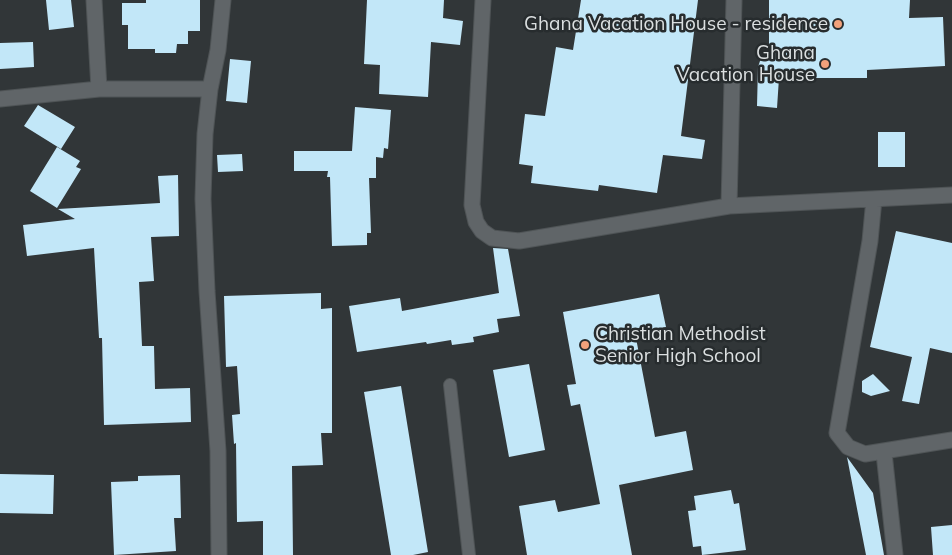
<!DOCTYPE html>
<style>
body{margin:0}
canvas{display:block;background:#313638}
</style>
<canvas width="952" height="555"></canvas>
<script>
const g = document.querySelector('canvas').getContext('2d');
g.lineJoin = 'round';
function paint(path, color) { g.fillStyle = color; g.fill(path, 'evenodd'); }
const toPath = rows => new Path2D(rows.map(r => 'M' + r).join(''));
function trace(path, color, width, dash) { g.strokeStyle = color; g.lineWidth = width; g.lineCap = dash ? 'butt' : 'round'; g.setLineDash(dash || []); g.stroke(path); }
function write(font, color, halo, rows, align = 'center') {
  g.font = font + ' Mulish,sans-serif'; g.lineWidth = 5; g.setLineDash([]); g.textBaseline = 'middle'; g.strokeStyle = halo; g.fillStyle = color; for (const [text, x, y, turn = 0] of rows) {
    g.save(); g.translate(x, y); g.rotate((+turn || 0) * Math.PI / 180); g.textAlign = isNaN(turn) ? turn : align; if (halo) g.strokeText(text, 0, 0); g.fillText(text, 0, 0); g.restore();
  }
}
paint(toPath([
 [46,0,71,0,74,27,49,30],
 [146,0,200,0,200,31,188,31,188,44,177,44,176,53,155,53,155,49,128,49,128,25,122,25,122,3,146,3],
 [367,0,444,0,443,18,463,21,460,45,431,42,428,97,379,94,380,65,364,64],
 [581,0,698,0,681,136,705,140,702,159,663,155,657,193,599,185,598,191,531,183,533,166,519,164,525,114,545,116,556,47,573,50],
 [769,0,910,0,909,18,943,17,945,66,867,70,867,78,779,78,777,108,757,106,758,67,760,61,769,52],
 [33,42,34,67,0,69,0,43],
 [230,59,251,61,247,103,226,101],
 [38,105,75,127,61,149,24,126],
 [355,107,391,110,388,149,384,148,383,158,376,157,376,178,369,178,371,233,367,233,367,245,332,246,330,177,327,177,328,171,294,171,294,151,352,151],
 [878,132,905,132,905,167,878,167],
 [57,147,80,161,76,167,81,169,57,208,30,191],
 [242,154,243,171,218,172,217,155],
 [178,175,179,236,151,237,154,281,139,282,142,346,154,346,155,389,190,388,191,422,104,425,102,338,99,338,94,248,27,256,23,225,75,219,58,209,160,203,158,176],
 [896,231,952,243,952,353,930,348,919,404,902,401,912,357,870,347],
 [493,248,508,249,520,316,497,319,499,332,473,337,474,342,452,345,451,340,427,344,426,342,357,352,349,306,400,298,402,311,499,293],
 [321,293,321,309,332,308,332,433,321,433,323,465,292,466,293,555,263,555,263,521,237,522,236,443,234,444,232,415,240,414,237,366,226,367,224,296],
 [659,294,666,327,635,333,655,437,686,431,693,470,619,485,632,555,527,555,519,506,555,500,558,512,600,504,580,404,571,406,567,385,576,384,563,312],
 [529,364,545,450,509,457,493,370],
 [873,374,890,391,871,396,862,392,862,381],
 [401,386,428,552,413,555,391,555,364,392],
 [847,457,873,493,884,555,866,555],
 [0,474,54,475,53,514,0,513],
 [180,475,181,518,174,518,176,551,114,555,111,482,138,481,138,476],
 [731,490,734,504,739,503,746,550,702,555,701,546,693,547,688,511,696,510,694,496],
 [952,525,952,555,933,555,931,527]
]), '#c2e7f8');
const lane = toPath([
 [450,385,469,555]
]);
const street = toPath([
 [94,0,99,89],
 [483,0,472,205,476,222,482,231,492,238,519,241,729,206,952,195],
 [0,99,99,89,210,89],
 [874,199,870,241,837,433,848,447,865,454,952,440],
 [729,206,734,0],
 [884,453,895,555],
 [219,555,218,451,207,291,203,199,205,134,210,89,218,50,223,0]
]);
trace(lane, '#4f5456', 14);
trace(street, '#4f5456', 17);
trace(lane, '#606568', 12);
trace(street, '#606568', 15);
for (const [x, y, r, color] of [
 [838,24,5,"#f1a17b"],
 [825,64,5,"#f1a17b"],
 [585,345,5,"#f1a17b"]
]) { const dot = new Path2D(); dot.arc(x, y, r, 0, 2 * Math.PI); g.fillStyle = color; g.fill(dot); trace(dot, '#272c2e', 2); }
write('19px', '#dbdfe0', '#272c2e', [
 ["Ghana Vacation House - residence",828,24],
 ["Ghana",815,53],
 ["Vacation House",815,75],
 ["Christian Methodist",595,334,"left"],
 ["Senior High School",595,356,"left"]
], 'right');
</script>
